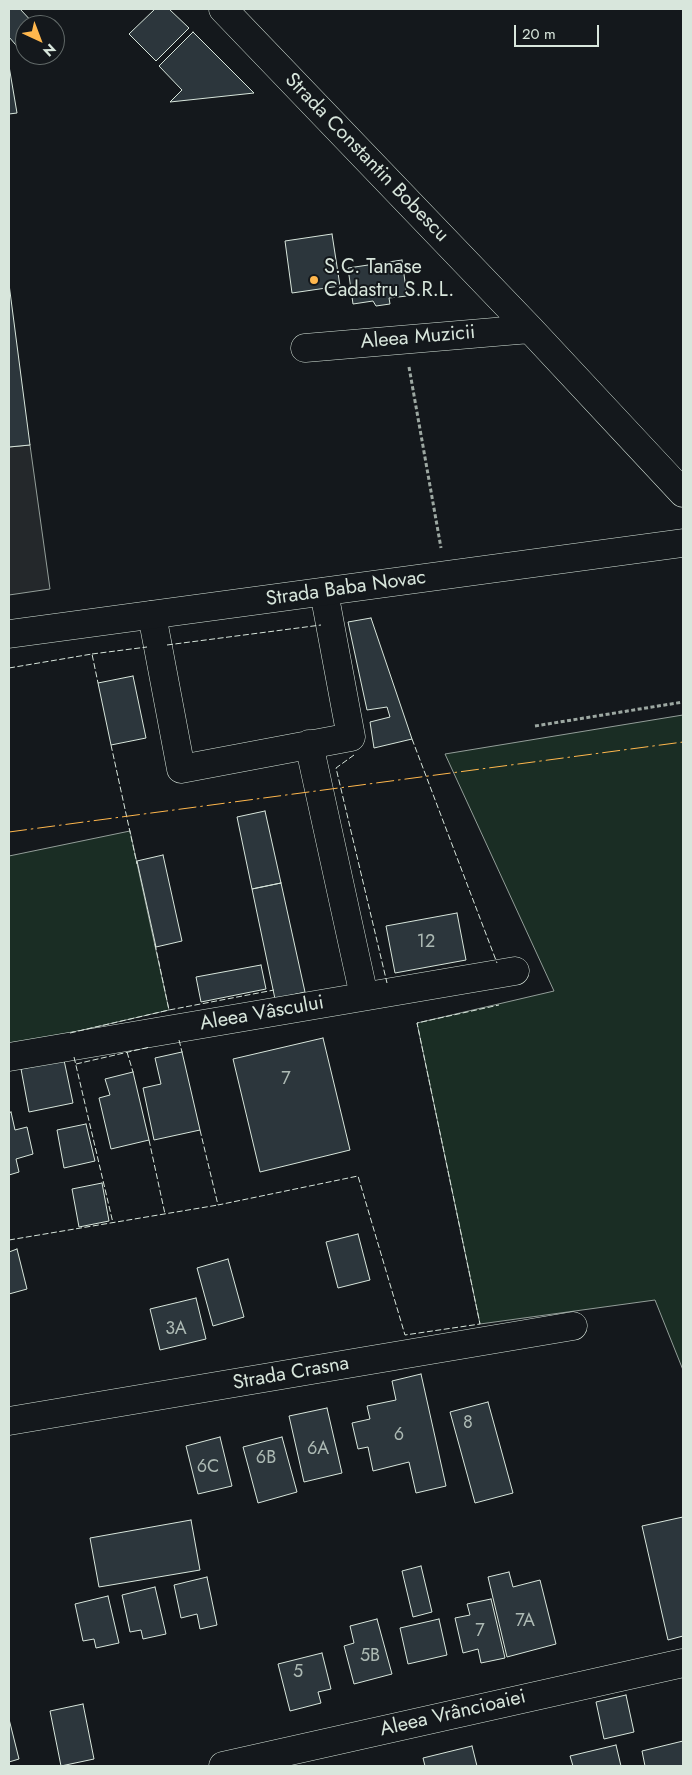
<!DOCTYPE html>
<meta charset="utf-8">
<style>
body{margin:0}
#map{position:relative;width:692px;height:1775px;overflow:hidden;background:#14181c;font-family:Jost,sans-serif}
canvas{display:block}
.frame{position:absolute;inset:0;border:10px solid #d8e6dc;pointer-events:none}
.north{position:absolute;left:15px;top:15px;width:50px;height:50px;box-sizing:border-box;background:#14181c;border:1px solid #626a69;border-radius:50%;rotate:137deg;font-size:14px;font-weight:700;line-height:20px;text-align:center;color:#d8e6dc}
.north::after{content:'';display:block;margin:auto;width:18px;height:22px;background:#ffb74d;clip-path:polygon(50% 0,100% 100%,50% 72%,0 100%)}
.scale{position:absolute;left:514px;top:25px;width:85px;height:22px;box-sizing:border-box;border:2px solid #d8e6dc;border-top:0;padding-left:6px;font-size:15px;line-height:18px;white-space:nowrap;color:#d8e6dc;-webkit-text-stroke:4px #14181c;paint-order:stroke}
</style>
<div id="map">
<canvas width="692" height="1775"></canvas>
<div class="frame"></div>
<div class="north">N</div>
<div class="scale">20 m</div>
</div>
<script>
const g = document.querySelector('canvas').getContext('2d');
g.lineJoin = 'round';
function paint(path, color) { g.fillStyle = color; g.fill(path, 'evenodd'); }
const toPath = rows => new Path2D(rows.map(r => 'M' + r).join(''));
function trace(path, color, width, dash) { g.strokeStyle = color; g.lineWidth = width; g.lineCap = dash ? 'butt' : 'round'; g.setLineDash(dash || []); g.stroke(path); }
function write(font, color, halo, rows, align = 'center') {
  g.font = font + ' Jost,sans-serif'; g.lineWidth = 4; g.setLineDash([]); g.textBaseline = 'middle'; g.strokeStyle = halo; g.fillStyle = color; for (const [text, x, y, turn = 0] of rows) {
    g.save(); g.translate(x, y); g.rotate((+turn || 0) * Math.PI / 180); g.textAlign = isNaN(turn) ? turn : align; if (halo) g.strokeText(text, 0, 0); g.fillText(text, 0, 0); g.restore();
  }
}
const green = toPath([
 [683,715,683,1370,655,1300,480,1324,417,1023,554,991,445,754,683,715],
 [130,831,169,1010,9,1047,9,856,130,831]
]);
paint(green, '#1a2d24');
trace(green, '#939e99', 1);
const parking = toPath([
 [30,445,50,589,9,595,9,447,30,445]
]);
paint(parking, '#24282b');
trace(parking, '#939e99', 1);
const building = toPath([
 [9,9,20,9,35,25,25,25,25,50,22,52,9,37,9,9],
 [155,9,169,9,189,28,156,61,129,34,155,9],
 [193,32,254,93,170,102,182,90,159,66,193,32],
 [9,66,17,113,9,114,9,66],
 [332,234,340,286,292,293,285,241,332,234],
 [402,260,407,296,389,298,390,304,376,306,373,301,353,304,348,268,402,260],
 [9,284,30,445,9,447,9,284],
 [371,618,412,739,374,748,370,722,390,717,387,707,367,710,348,622,371,618],
 [133,676,146,738,111,745,98,683,133,676],
 [265,811,281,883,252,889,237,817,265,811],
 [163,855,182,941,156,947,137,861,163,855],
 [281,883,305,992,275,999,252,889,281,883],
 [457,913,466,960,395,973,386,926,457,913],
 [261,965,266,989,201,1002,196,977,261,965],
 [323,1038,350,1150,260,1172,233,1059,323,1038],
 [182,1052,200,1130,154,1140,143,1088,161,1084,155,1058,182,1052],
 [64,1060,73,1103,29,1112,21,1069,64,1060],
 [133,1072,149,1140,111,1149,99,1098,110,1095,105,1079,133,1072],
 [11,1112,15,1130,27,1127,33,1154,16,1159,19,1172,9,1175,9,1113,11,1112],
 [86,1124,95,1161,64,1168,57,1130,86,1124],
 [102,1183,109,1221,79,1227,72,1189,102,1183],
 [358,1234,370,1280,338,1288,326,1242,358,1234],
 [17,1249,27,1289,9,1294,9,1252,17,1249],
 [228,1259,244,1317,213,1326,197,1268,228,1259],
 [196,1298,206,1339,160,1350,150,1309,196,1298],
 [421,1374,446,1486,416,1493,409,1462,373,1471,368,1447,358,1449,352,1423,370,1419,367,1406,396,1400,392,1381,421,1374],
 [488,1402,513,1493,475,1503,450,1412,488,1402],
 [327,1408,342,1473,304,1482,289,1416,327,1408],
 [220,1437,232,1486,198,1494,186,1446,220,1437],
 [282,1437,297,1492,258,1503,243,1447,282,1437],
 [683,1517,683,1636,668,1640,642,1526,683,1517],
 [191,1520,200,1570,99,1587,90,1538,191,1520],
 [421,1566,432,1612,413,1617,402,1571,421,1566],
 [509,1572,513,1587,540,1580,556,1644,507,1657,488,1577,509,1572],
 [207,1577,217,1625,200,1629,197,1614,181,1618,174,1585,207,1577],
 [155,1587,166,1634,143,1639,141,1630,130,1632,122,1595,155,1587],
 [108,1596,119,1643,96,1648,94,1639,83,1641,75,1604,108,1596],
 [491,1599,505,1658,481,1663,478,1649,463,1653,455,1618,470,1615,467,1604,491,1599],
 [377,1619,392,1674,354,1684,344,1646,354,1643,350,1626,377,1619],
 [439,1619,447,1655,408,1664,400,1628,439,1619],
 [322,1653,331,1689,318,1692,321,1703,290,1711,278,1664,322,1653],
 [626,1695,634,1732,604,1739,596,1702,626,1695],
 [83,1704,94,1759,61,1766,50,1711,83,1704],
 [9,1719,19,1759,9,1762,9,1719],
 [683,1741,683,1766,645,1766,642,1751,683,1741],
 [616,1745,621,1766,573,1766,570,1756,616,1745],
 [472,1746,477,1766,425,1766,423,1758,472,1746]
]);
paint(building, '#2c363c');
trace(building, '#d8e6dc', 1);
const minor = toPath([
 [223,9,530,329,683,493],
 [305,348,530,329],
 [152,615,181,769,351,737,324,592],
 [309,744,364,996],
 [9,1057,515,971],
 [9,1421,573,1326],
 [223,1766,683,1663]
]);
const major = toPath([
 [9,634,683,543]
]);
trace(minor, '#d8e6dc', 29);
trace(major, '#d8e6dc', 29);
trace(toPath([
 [409,367,441,548],
 [535,726,683,702]
]), '#9da8a2', 3, [4, 2.5]);
trace(minor, '#14181c', 28);
trace(major, '#14181c', 28);
trace(toPath([
 [167,645,321,625],
 [92,654,147,647],
 [9,668,92,654,98,683],
 [412,739,497,963],
 [111,745,137,864],
 [354,755,336,768,387,983],
 [155,944,169,1010],
 [70,1033,169,1010,274,990],
 [179,1040,182,1052],
 [127,1052,133,1072],
 [74,1057,113,1223],
 [76,1064,150,1047],
 [200,1130,218,1205,358,1176,405,1335,480,1324,417,1023,499,1005],
 [149,1140,165,1214],
 [9,1240,218,1205]
]), '#d8e6dc', 1, [6, 2.5]);
trace(toPath([
 [9,832,683,742]
]), '#ffb74d', 1, [18, 4, 2.5, 4]);
for (const [x, y, r, color] of [
 [314,280,5,"#ffb74d"]
]) { const dot = new Path2D(); dot.arc(x, y, r, 0, 2 * Math.PI); g.fillStyle = color; g.fill(dot); trace(dot, '#14181c', 2); }
write('18px', '#adbab4', null, [
 ["12",426,943],
 ["7",286,1080],
 ["3A",176,1330],
 ["8",468,1424],
 ["6",399,1436],
 ["6A",318,1450],
 ["6B",266,1459],
 ["6C",208,1468],
 ["7A",525,1622],
 ["7",480,1632],
 ["5B",370,1657],
 ["5",298,1673]
]);
write('20px', '#d8e6dc', '#14181c', [
 ["Strada Constantin Bobescu",366,158,46],
 ["Aleea Muzicii",418,338,-5],
 ["Strada Baba Novac",346,589,-8],
 ["Aleea Vâscului",262,1014,-10],
 ["Strada Crasna",291,1374,-10],
 ["Aleea Vrâncioaiei",453,1714,-13]
]);
write('20px', '#d8e6dc', '#14181c', [
 ["S.C. Tanase",324,268],
 ["Cadastru S.R.L.",324,291]
], 'left');
</script>
